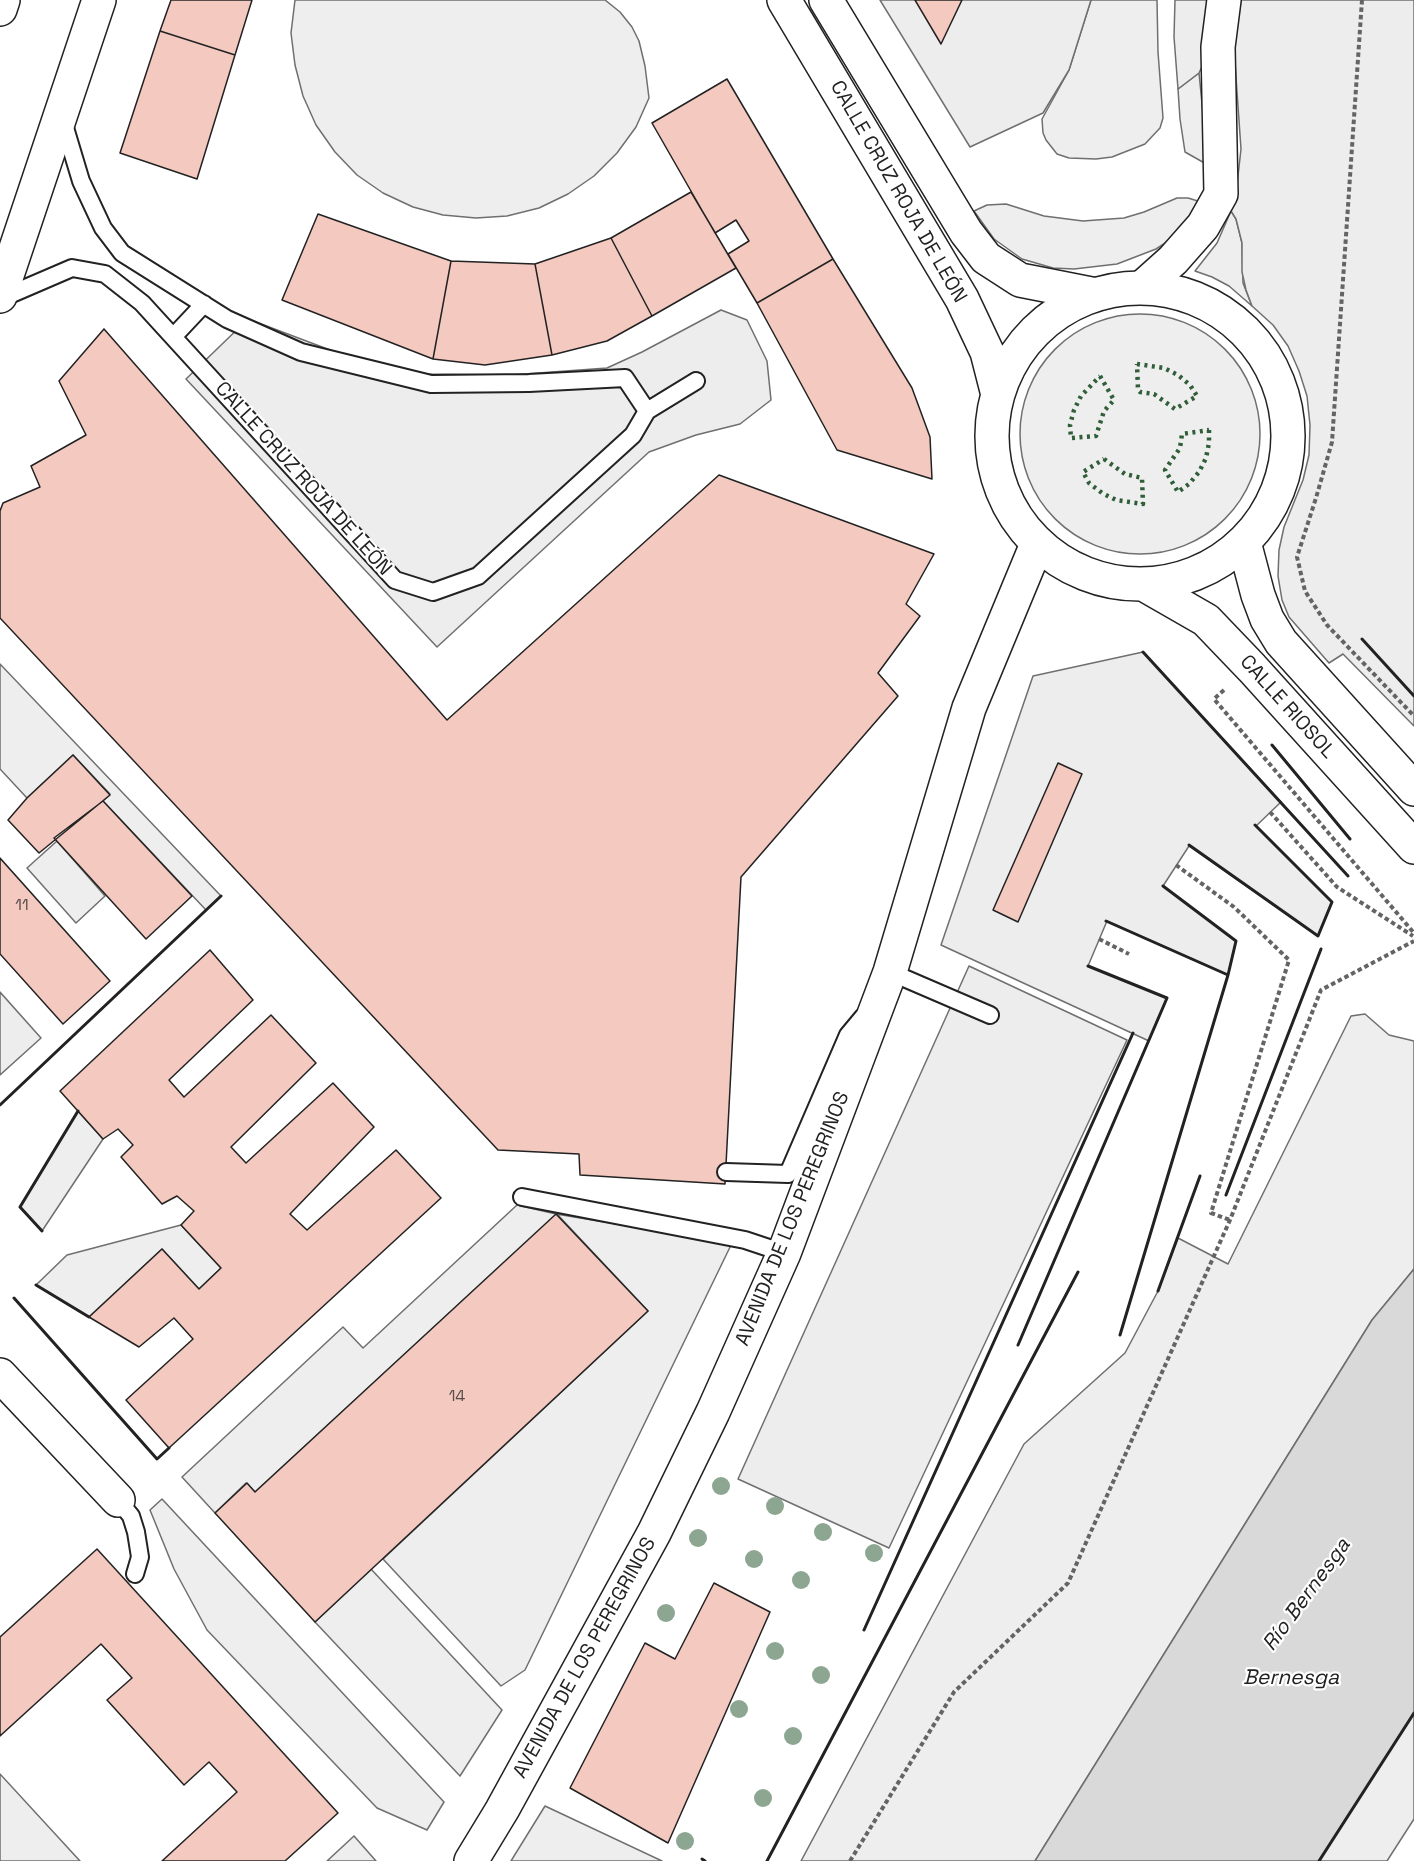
<!DOCTYPE html>
<meta charset="utf-8">
<style>
body{margin:0}
canvas{display:block;background:#fff}
</style>
<canvas width="1414" height="1861"></canvas>
<script>
const g = document.querySelector('canvas').getContext('2d');
g.lineJoin = 'round';
function paint(path, color) { g.fillStyle = color; g.fill(path, 'evenodd'); }
const toPath = rows => new Path2D(rows.map(r => 'M' + r).join(''));
function trace(path, color, width, dash) { g.strokeStyle = color; g.lineWidth = width; g.lineCap = dash ? 'butt' : 'round'; g.setLineDash(dash || []); g.stroke(path); }
function write(font, color, halo, rows, align = 'center') {
  g.font = font + ' "Space Grotesk",sans-serif'; g.lineWidth = 4.5; g.setLineDash([]); g.textBaseline = 'middle'; g.strokeStyle = halo; g.fillStyle = color; for (const [text, x, y, turn = 0] of rows) {
    g.save(); g.translate(x, y); g.rotate((+turn || 0) * Math.PI / 180); g.textAlign = isNaN(turn) ? turn : align; if (halo) g.strokeText(text, 0, 0); g.fillText(text, 0, 0); g.restore();
  }
}
const green = toPath([
 [295,0,605,0,620,12,632,27,639,41,645,66,649,98,636,127,617,153,594,176,568,194,539,208,507,216,476,218,443,215,413,207,383,193,357,175,335,152,316,125,303,96,295,65,291,33,295,0],
 [1091,0,1157,0,1158,52,1163,118,1160,128,1145,144,1112,157,1096,159,1069,158,1057,154,1046,140,1043,133,1042,119,1069,70,1091,0],
 [1199,73,1208,165,1185,152,1180,119,1178,89,1199,73],
 [1177,198,1188,198,1201,202,1173,238,1156,249,1117,264,1074,269,1053,268,1022,259,994,239,974,211,987,205,1006,204,1044,216,1083,221,1124,218,1144,212,1177,198],
 [1231,211,1236,219,1242,243,1243,283,1252,306,1229,286,1212,277,1195,271,1217,243,1231,211],
 '1020 434a120 120 0 1 1 240 0a120 120 0 1 1-240 0Z',
 [0,664,221,896,206,910,103,801,110,794,73,755,27,798,0,769,0,664],
 [57,841,105,896,76,923,27,868,57,841],
 [1365,1014,1389,1035,1414,1041,1414,1269,1372,1320,1035,1861,801,1861,1024,1444,1125,1353,1158,1291,1178,1238,1228,1264,1351,1016,1365,1014],
 [78,1111,103,1139,42,1231,20,1207,78,1111],
 [517,1205,556,1214,732,1243,525,1670,501,1686,383,1559,648,1311,557,1214,255,1492,246,1483,215,1513,182,1477,343,1327,363,1348,517,1205],
 [181,1225,221,1268,199,1289,162,1249,89,1317,36,1285,67,1255,181,1225],
 [162,1499,444,1802,427,1830,377,1808,207,1630,174,1569,150,1510,162,1499],
 [371,1569,502,1710,460,1776,315,1622,371,1569],
 [1414,1713,1414,1819,1387,1861,1319,1861,1414,1713],
 [0,1774,80,1861,0,1861,0,1774],
 [545,1806,662,1861,511,1861,545,1806],
 [354,1836,376,1861,327,1861,354,1836]
]);
paint(green, '#eee');
trace(green, '#6f6f6f', 1.5);
const parking = toPath([
 [880,0,1091,0,1069,70,1043,113,970,147,880,0],
 [1175,0,1213,0,1211,47,1199,73,1178,89,1174,37,1175,0],
 [1241,0,1414,0,1414,726,1343,654,1329,663,1289,617,1282,600,1278,576,1279,550,1284,527,1303,480,1309,455,1310,425,1307,396,1299,371,1288,346,1273,325,1252,306,1246,290,1242,272,1242,243,1236,219,1231,211,1236,194,1241,149,1234,49,1241,0],
 [721,310,747,320,767,361,771,400,740,424,696,435,649,452,437,647,186,379,248,319,338,353,426,374,511,375,607,368,642,352,721,310],
 [1143,652,1281,802,1256,826,1332,902,1318,936,1189,846,1163,886,1236,941,1228,975,1107,921,1088,966,1167,998,1149,1041,941,945,1033,676,1143,652],
 [969,966,1127,1040,889,1548,738,1479,969,966],
 [0,992,41,1038,0,1075,0,992]
]);
paint(parking, '#ededed');
trace(parking, '#6f6f6f', 1.5);
const water = toPath([
 [1414,1269,1414,1713,1319,1861,1035,1861,1372,1320,1414,1269]
]);
paint(water, '#d9d9d9');
trace(water, '#6f6f6f', 1.5);
const building = toPath([
 [171,0,252,0,235,55,160,31,171,0],
 [915,0,962,0,941,44,915,0],
 [160,31,235,55,197,179,120,153,160,31],
 [727,79,833,259,757,303,728,254,749,241,736,220,715,233,652,123,727,79],
 [691,192,736,268,652,316,611,238,691,192],
 [318,214,451,261,433,359,282,300,318,214],
 [611,238,652,316,607,341,552,355,535,264,611,238],
 [833,259,912,388,930,437,932,479,837,450,757,303,833,259],
 [451,261,535,264,552,355,485,365,433,359,451,261],
 [104,329,447,720,719,475,934,554,906,604,920,616,878,673,898,696,741,877,725,1184,580,1175,579,1154,498,1150,0,618,0,511,3,503,40,487,31,466,86,435,59,381,104,329],
 [73,755,110,795,39,853,8,820,27,798,73,755],
 [1058,763,1082,774,1018,922,993,910,1058,763],
 [103,801,192,896,146,939,54,838,103,801],
 [0,858,110,981,63,1024,0,954,0,858],
 [210,950,253,1000,169,1080,184,1097,271,1015,316,1063,231,1147,246,1163,333,1083,374,1127,290,1214,307,1230,396,1150,441,1198,169,1448,126,1400,193,1339,174,1318,139,1347,89,1317,162,1249,199,1289,221,1268,181,1225,194,1211,177,1196,162,1204,121,1157,133,1145,118,1129,103,1139,60,1091,210,950],
 [556,1214,648,1311,315,1622,215,1513,247,1483,255,1492,556,1214],
 [97,1549,338,1813,285,1861,162,1861,237,1792,209,1762,184,1785,107,1700,132,1678,101,1644,0,1736,0,1637,97,1549],
 [714,1583,770,1612,668,1843,570,1788,645,1643,675,1659,714,1583]
]);
paint(building, '#f3c9c0');
trace(building, '#222', 1.5);
const lane = toPath([
 [0,299,72,268,105,274,142,303,395,580,433,592,478,576,633,435,647,411,625,378,529,383,431,384,301,352,227,319,122,253,103,228,81,181,63,121],
 [173,337,204,304],
 [647,411,696,381],
 [890,972,990,1015],
 [726,1172,788,1174,848,1035,863,1017],
 [522,1197,745,1240,784,1253],
 [118,1500,131,1516,136,1532,140,1557,135,1574]
]);
const street = toPath([
 [1144,286,1173,260,1203,226,1221,194,1218,47,1224,0],
 [0,1375,118,1500],
 [471,1861,502,1810,654,1533,713,1412,784,1253,890,972,969,708,1037,544]
]);
const secondary = toPath([
 [784,0,962,299,987,352,997,391],
 [826,0,966,232,986,258,1020,280,1091,294],
 '992 436a148 148 0 1 1 296 0a148 148 0 1 1-296 0Z',
 [1244,542,1258,595,1267,619,1281,642,1414,789],
 [1145,585,1206,620,1252,668,1414,847]
]);
const primary = toPath([
 [0,9,3,0],
 [0,296,99,0]
]);
trace(lane, '#222', 20);
trace(street, '#222', 36);
trace(secondary, '#222', 36);
trace(primary, '#222', 36);
trace(toPath([
 [1362,0,1332,442,1316,498,1297,557,1305,591,1327,625,1414,716],
 [1224,690,1214,699,1414,933],
 [1270,812,1337,887,1413,936],
 [1176,865,1234,907,1289,960,1211,1213,1230,1220],
 [1099,939,1129,954],
 [850,1861,954,1692,1068,1583,1230,1220,1321,990,1414,941]
]), '#646464', 4, [4.5, 3]);
trace(lane, '#fff', 16);
trace(street, '#fff', 33);
trace(secondary, '#fff', 33);
trace(primary, '#fff', 33);
trace(toPath([
 [1137,364,1164,368,1178,375,1190,385,1197,396,1175,409,1154,394,1140,392,1138,390,1137,364],
 [1100,376,1114,400,1104,411,1096,436,1071,438,1070,425,1074,410,1081,396,1100,376],
 [1209,430,1209,443,1206,458,1199,472,1189,484,1178,492,1165,470,1180,448,1182,434,1209,430],
 [1104,459,1125,474,1142,478,1143,504,1116,500,1102,493,1089,483,1083,472,1104,459]
]), '#2f5e38', 4.5, [3, 4.5]);
trace(toPath([
 [1362,639,1414,696],
 [1143,652,1348,876],
 [1272,745,1350,839],
 [1189,845,1318,936,1332,902,1255,825],
 [1106,921,1228,975,1236,941,1163,886],
 [0,1105,221,896],
 [1226,1195,1321,949],
 [42,1231,20,1207,78,1111],
 [36,1285,89,1317],
 [1158,1291,1200,1176],
 [14,1298,157,1459,169,1448],
 [1120,1335,1228,975],
 [1018,1345,1167,998,1088,966],
 [864,1630,1133,1033],
 [702,1859,705,1861],
 [767,1861,1078,1272],
 [1319,1861,1414,1713]
]), '#222', 3);
g.fillStyle = '#8da692';
for (const [x, y] of [
 [721,1486],
 [775,1506],
 [823,1532],
 [698,1538],
 [874,1553],
 [754,1559],
 [801,1580],
 [666,1613],
 [775,1651],
 [821,1675],
 [739,1709],
 [793,1736],
 [763,1798],
 [685,1841]
]) { g.beginPath(); g.arc(x, y, 9, 0, 2 * Math.PI); g.fill(); }
write('16px', '#564c4a', null, [
 ["11",22,906],
 ["14",457,1397]
]);
write('20px', '#222', '#fff', [
 ["CALLE CRUZ ROJA DE LEÓN",898,192,60],
 ["CALLE CRUZ ROJA DE LEÓN",303,479,48],
 ["CALLE RIOSOL",1287,707,48],
 ["AVENIDA DE LOS PEREGRINOS",793,1219,-68],
 ["AVENIDA DE LOS PEREGRINOS",585,1658,-61]
]);
write('italic 21px', '#222', '#fff', [
 ["Río Bernesga",1307,1595,-54],
 ["Bernesga",1291,1678]
]);
</script>
